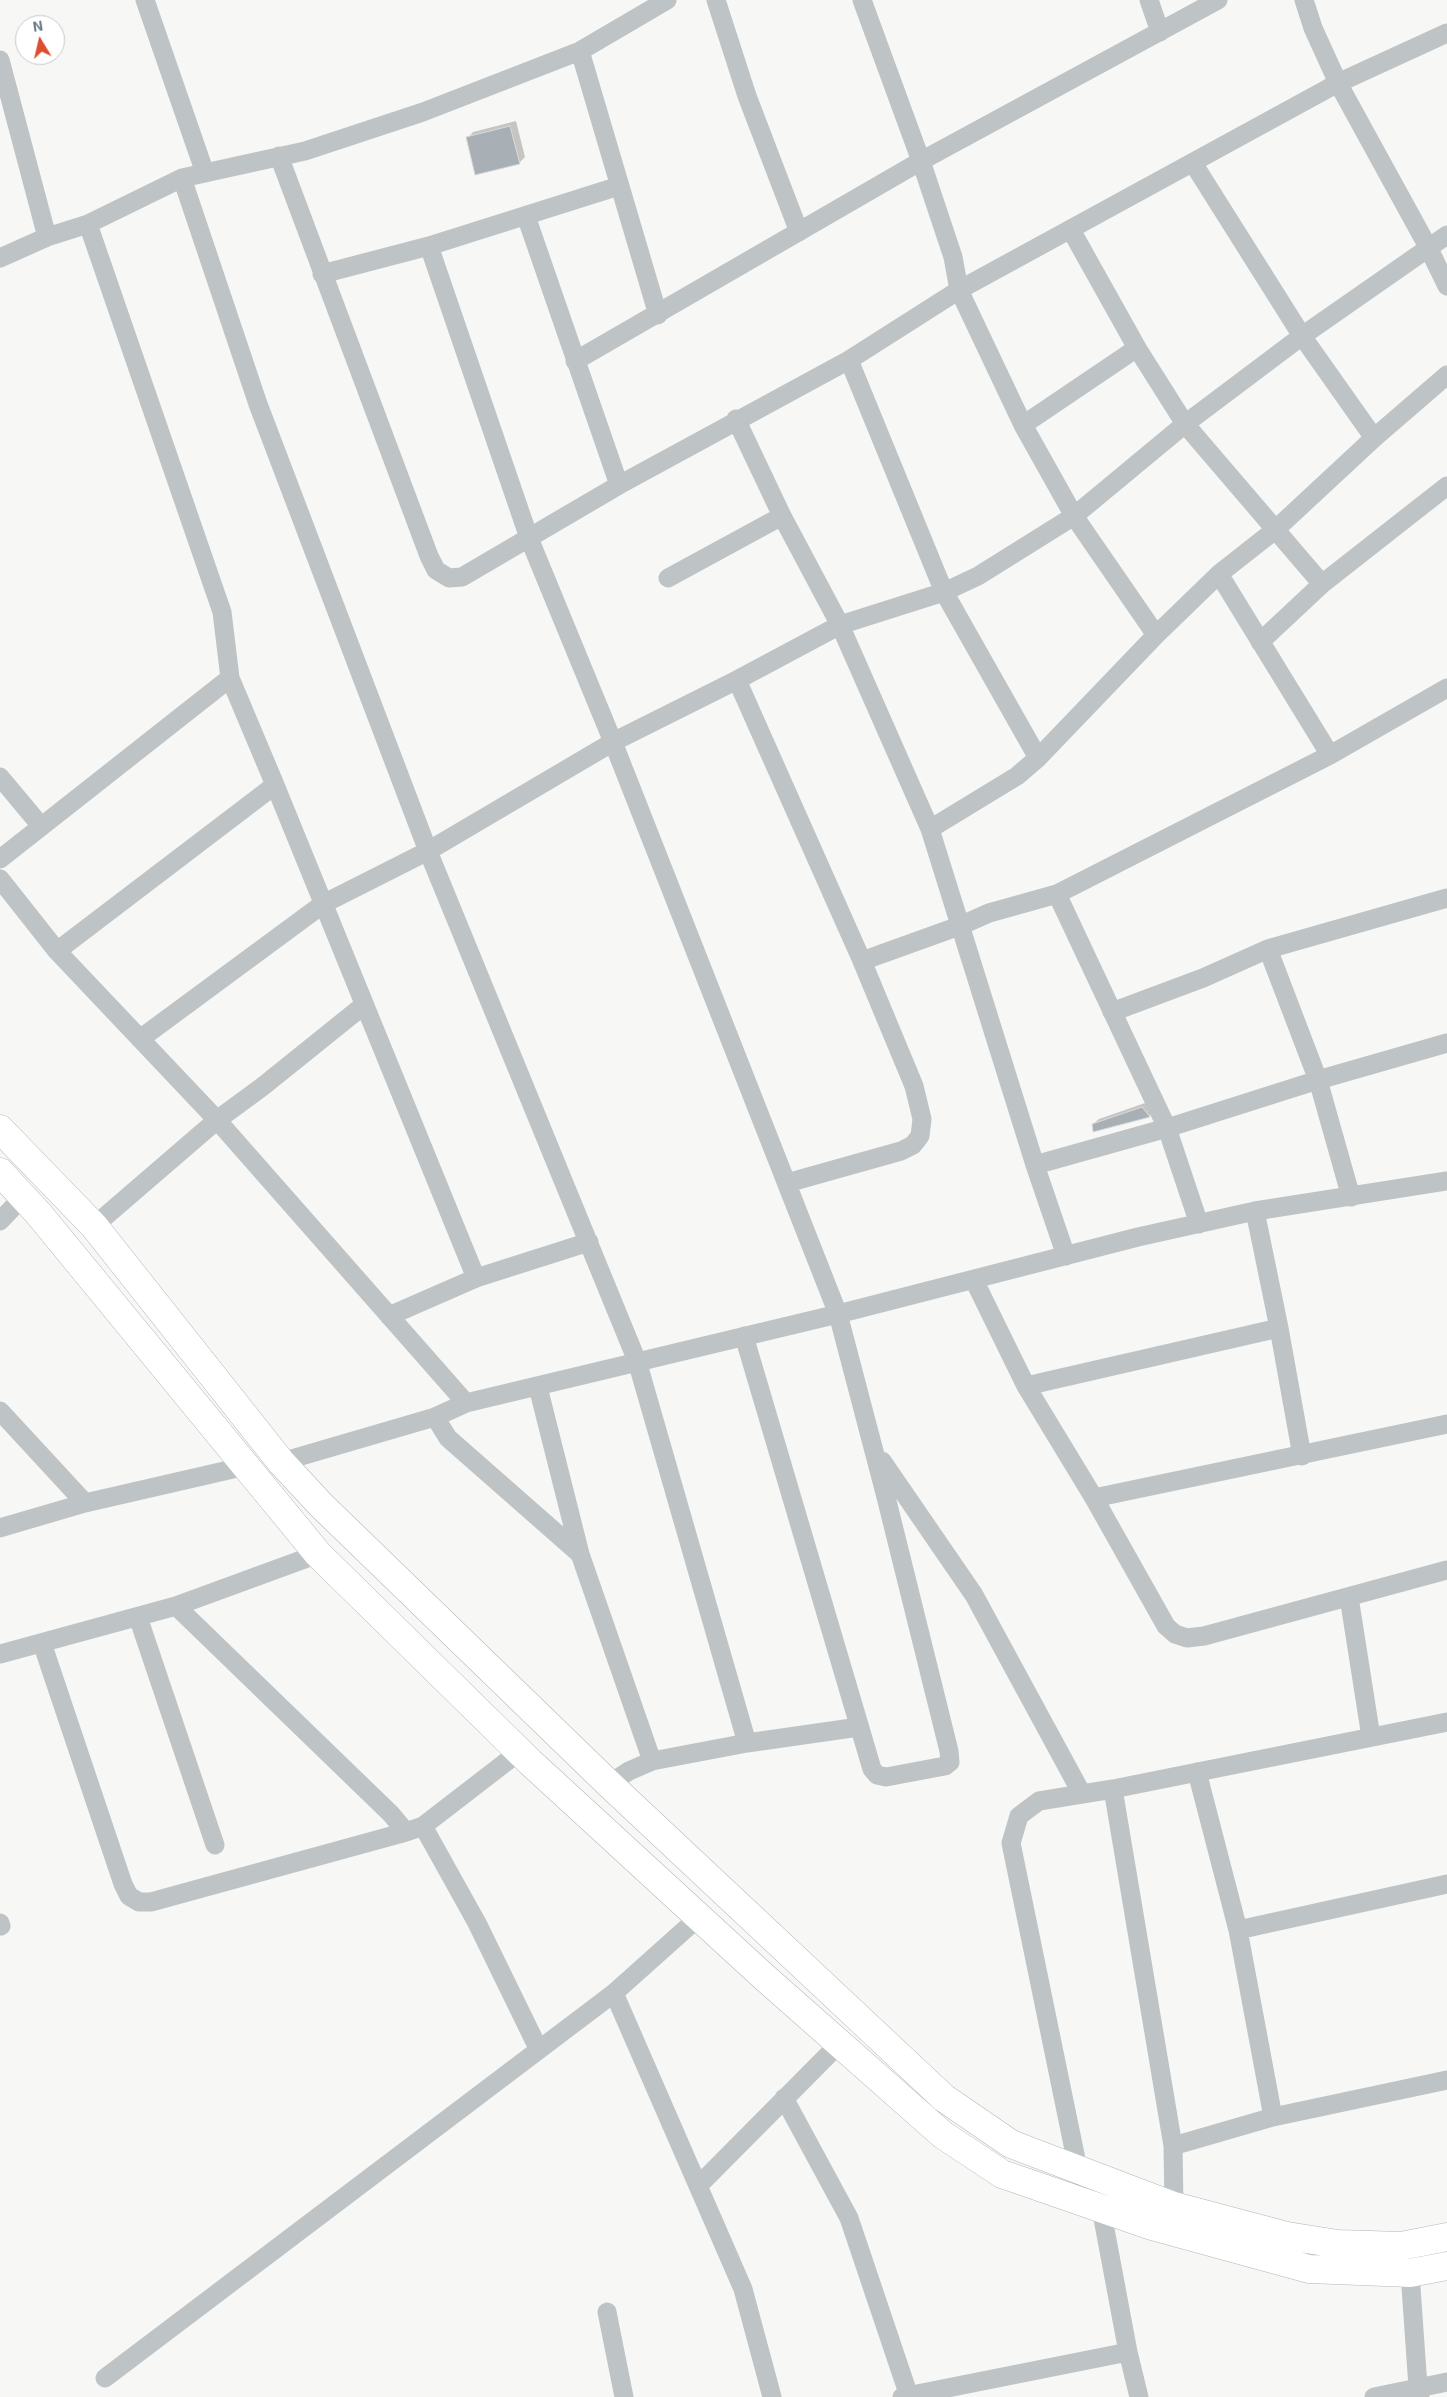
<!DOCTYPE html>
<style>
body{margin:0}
#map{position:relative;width:1447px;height:2397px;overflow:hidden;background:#f7f7f5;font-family:"Exo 2",sans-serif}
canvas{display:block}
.north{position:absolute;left:15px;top:15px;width:50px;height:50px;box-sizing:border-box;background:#fff;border:1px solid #c3c9ce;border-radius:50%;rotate:351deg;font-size:14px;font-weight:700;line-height:20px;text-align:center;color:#687984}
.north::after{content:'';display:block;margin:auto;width:18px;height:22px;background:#dc4e30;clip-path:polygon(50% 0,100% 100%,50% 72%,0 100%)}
</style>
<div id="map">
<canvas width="1447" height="2397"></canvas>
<div class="north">N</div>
</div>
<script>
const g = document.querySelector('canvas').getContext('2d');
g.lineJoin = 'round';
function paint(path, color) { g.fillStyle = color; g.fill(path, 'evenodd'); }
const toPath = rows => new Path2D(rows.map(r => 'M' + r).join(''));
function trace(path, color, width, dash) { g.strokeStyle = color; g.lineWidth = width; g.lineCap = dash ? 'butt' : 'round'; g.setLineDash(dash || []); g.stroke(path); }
paint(toPath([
 [516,121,525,157,519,163,468,138,473,132],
 [1148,1102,1155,1110,1149,1116,1094,1131,1093,1124,1099,1119]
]), '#0003');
const building = toPath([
 [510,126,520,164,475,175,466,137,510,126],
 [1142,1107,1150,1117,1093,1132,1092,1124,1142,1107]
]);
paint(building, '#a8b0b5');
trace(building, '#d9d9d7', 1);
const primary = toPath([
 [0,1129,94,1226,281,1462,321,1505,609,1784,944,2098,1011,2144,1174,2206,1287,2236,1338,2244,1401,2246,1447,2237],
 [0,1172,38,1213,318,1554,530,1762,763,1976,943,2135,1002,2174,1152,2226,1309,2269,1410,2273,1447,2266]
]);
trace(primary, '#b2b7bb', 29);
trace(toPath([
 [145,0,205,173],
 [716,0,747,96,799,232],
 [862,0,921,161,953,257,959,290,1023,425,1074,516,1156,635],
 [1149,0,1160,32],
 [1304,0,1313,28,1338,83,1428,247,1447,286],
 [580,51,658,315],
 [0,60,47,237],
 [279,156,429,556,436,570,449,578,462,577,619,485,849,360,959,290,1338,83,1447,33],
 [1193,163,1302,336,1374,438],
 [182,178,258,404,428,851,637,1361,747,1743],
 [526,216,619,485],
 [1071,230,1137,348,1185,424,1322,584],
 [429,246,529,538,613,742,838,1314,885,1493,949,1751,950,1762,945,1766,886,1777,877,1775,872,1769,744,1336],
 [0,258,47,237,88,224,182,178,305,151,423,112,580,51,667,0],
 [322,274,429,246,619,186],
 [849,360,944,592,1038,758],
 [575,361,921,161,1218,0],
 [736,419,782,516,840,625,930,829,1035,1165,1066,1256],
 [1023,425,1137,348],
 [1219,574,1330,755],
 [668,578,782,516],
 [1260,642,1322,584,1447,486],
 [737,680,862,961,914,1086,922,1119,920,1136,913,1145,901,1151,787,1183],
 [0,777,41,826],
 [275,785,476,1278],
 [930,829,1017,776,1038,758,1156,635,1219,574,1275,530,1374,438,1447,375],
 [0,859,230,678],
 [0,879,57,951,217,1120,466,1403],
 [1057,894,1167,1128,1199,1224],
 [1268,949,1318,1080,1351,1197],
 [57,951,275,785,230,678,222,612,88,224],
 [862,961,962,925,989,913,1057,894,1330,755,1447,688],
 [1112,1012,1203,978,1268,949,1447,898],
 [140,1039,323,904,428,851,613,742,737,680,840,625,944,592,978,576,1074,516,1185,424,1302,336,1447,235],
 [1035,1165,1167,1128,1318,1080,1447,1043],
 [1255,1211,1279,1328,1302,1456],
 [0,1221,23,1197],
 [94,1226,217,1120,262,1087,364,1005],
 [974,1280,1026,1386,1094,1498,1447,1424],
 [389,1316,476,1278,589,1242],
 [1026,1386,1279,1328],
 [538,1387,580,1554,652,1761],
 [0,1411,85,1503],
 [435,1417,448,1438,580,1554],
 [882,1461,974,1595,1082,1794],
 [281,1462,435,1417,466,1403,838,1314,1138,1237,1255,1211,1447,1181],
 [1094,1498,1166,1626,1175,1634,1187,1638,1204,1636,1447,1570],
 [0,1528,85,1503,246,1466],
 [1349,1597,1371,1737],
 [176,1606,391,1814,406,1832],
 [138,1617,215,1845],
 [42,1643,123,1884,129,1896,139,1902,151,1902,406,1832,423,1826,519,1752],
 [0,1654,176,1606,318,1554],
 [1197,1772,1238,1930,1273,2117],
 [609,1784,629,1771,652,1761,747,1743,859,1727],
 [1113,1789,1173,2146,1174,2206],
 [423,1826,477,1923,539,2050],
 [0,1923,1,1926],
 [1238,1930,1447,1884],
 [614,1993,743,2289,772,2397],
 [784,2098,849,2218,909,2396],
 [1173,2146,1273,2117,1447,2080],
 [1078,2169,1011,1843,1019,1816,1039,1801,1113,1789,1447,1722],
 [699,2185,840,2043],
 [1101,2208,1128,2352,1139,2397],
 [1410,2273,1418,2387,1420,2397],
 [607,2312,624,2397],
 [105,2378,614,1993,699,1917],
 [902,2397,1128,2352],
 [1374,2397,1447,2382]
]), '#bec3c6', 19);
trace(primary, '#fff', 28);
</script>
